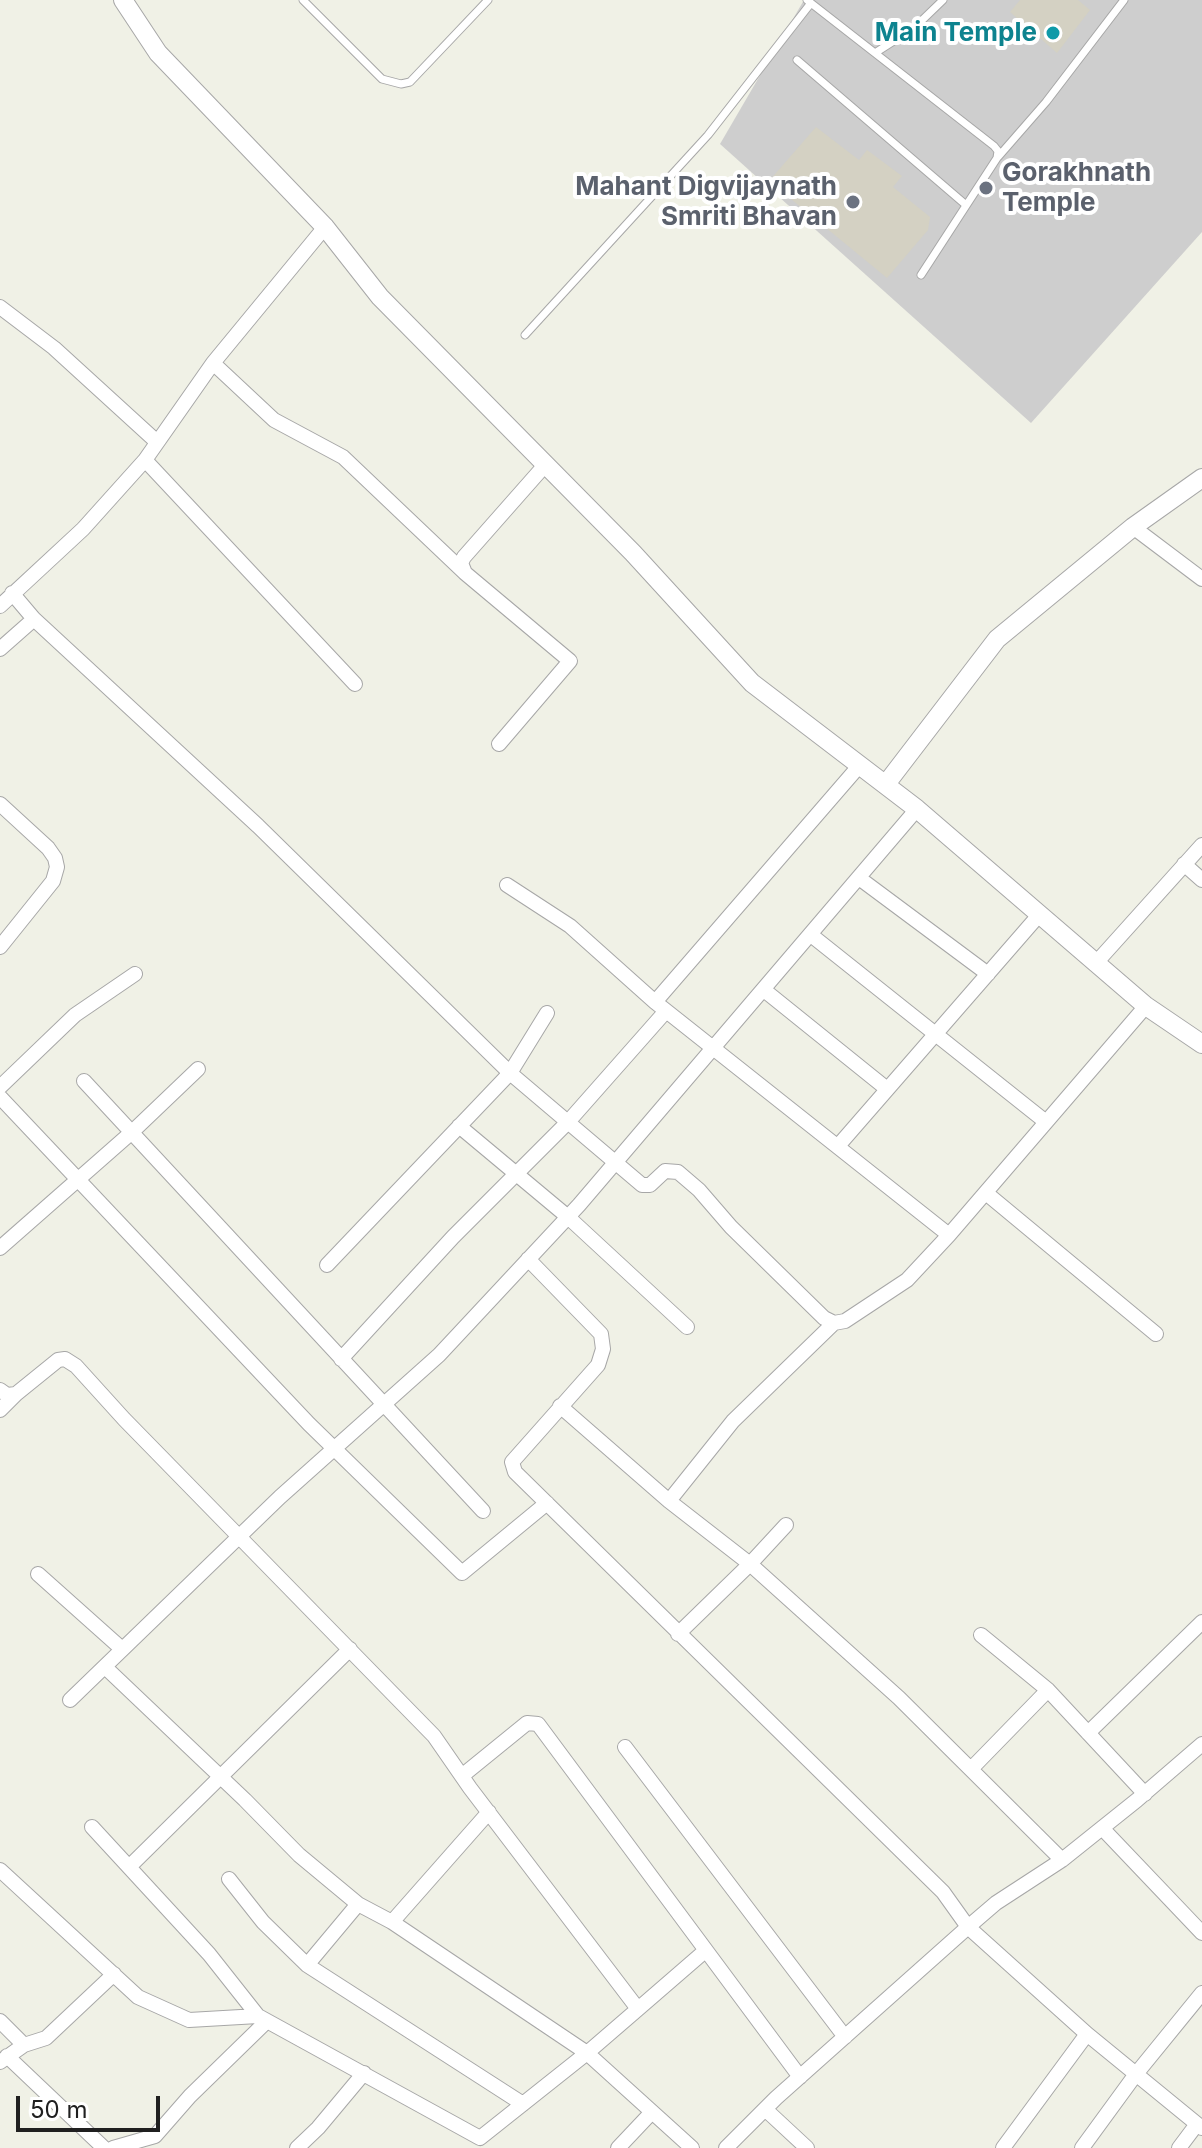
<!DOCTYPE html>
<style>
body{margin:0}
#map{position:relative;width:1202px;height:2148px;overflow:hidden;background:#f0f1e6;font-family:Inter,sans-serif}
canvas{display:block}
.scale{position:absolute;left:16px;top:2096px;width:144px;height:36px;box-sizing:border-box;border:4px solid #202020;border-top:0;padding-left:10px;font-size:24px;line-height:28px;white-space:nowrap;color:#202020;-webkit-text-stroke:6px #fff;paint-order:stroke}
</style>
<div id="map">
<canvas width="1202" height="2148"></canvas>
<div class="scale">50 m</div>
</div>
<script>
const g = document.querySelector('canvas').getContext('2d');
g.lineJoin = 'round';
function paint(path, color) { g.fillStyle = color; g.fill(path, 'evenodd'); }
const toPath = rows => new Path2D(rows.map(r => 'M' + r).join(''));
function trace(path, color, width, dash) { g.strokeStyle = color; g.lineWidth = width; g.lineCap = dash ? 'butt' : 'round'; g.setLineDash(dash || []); g.stroke(path); }
function write(font, color, halo, rows, align = 'center') {
  g.font = font + ' Inter,sans-serif'; g.lineWidth = 8; g.setLineDash([]); g.textBaseline = 'middle'; g.strokeStyle = halo; g.fillStyle = color; for (const [text, x, y, turn = 0] of rows) {
    g.save(); g.translate(x, y); g.rotate((+turn || 0) * Math.PI / 180); g.textAlign = isNaN(turn) ? turn : align; if (halo) g.strokeText(text, 0, 0); g.fillText(text, 0, 0); g.restore();
  }
}
paint(toPath([
 [804,0,1202,0,1202,232,1031,423,720,144]
]), '#cecece');
paint(toPath([
 [1020,0,1078,0,1090,10,1057,53,1010,12],
 [816,127,859,160,867,150,902,176,893,187,930,217,928,230,887,278,769,181]
]), '#d4d1c3');
const service = toPath([
 [303,0,382,79,401,84,410,82,488,0],
 [807,0,994,146,998,151,997,158,921,275],
 [875,53,914,28,943,0],
 [797,60,966,205],
 [998,157,1046,102,1124,0],
 [525,335,708,135,811,3]
]);
const minor = toPath([
 [0,307,54,348,157,442],
 [213,363,274,420,343,457,465,573],
 [145,460,355,684],
 [1133,527,1202,579],
 [12,593,34,619,258,826,510,1073,642,1185,650,1185,665,1171,678,1172,699,1190,731,1227,824,1318,834,1323,845,1321,907,1280,949,1235,1146,1006],
 [0,606,83,529,145,460,213,363,325,227],
 [0,649,34,619],
 [499,744,570,661,465,573,461,563,464,557,546,464],
 [0,804,48,848,55,858,57,867,53,881,0,947],
 [1184,864,1202,880],
 [859,878,988,974],
 [507,885,570,926,655,1002,949,1235],
 [811,935,1046,1122],
 [1095,964,1202,845],
 [764,990,887,1089],
 [655,1002,860,765],
 [84,1081,483,1511],
 [0,1087,75,1015,135,974],
 [0,1097,309,1424,462,1573,547,1503],
 [459,1126,568,1217,687,1327],
 [838,1146,1039,915],
 [986,1193,1156,1334],
 [0,1248,132,1132,198,1069],
 [528,1259,601,1334,603,1349,598,1365,512,1462,515,1472,943,1892,968,1927,1087,2034,1003,2148],
 [327,1265,510,1073,547,1013],
 [341,1359,453,1237,568,1122,666,1011],
 [0,1390,7,1395,16,1394,58,1360,65,1359,76,1366,124,1419,434,1736,470,1788,638,2009,587,2053,692,2148],
 [560,1406,669,1501,750,1564,786,1525],
 [0,1410,16,1394],
 [669,1501,733,1421,834,1323],
 [38,1574,122,1649],
 [678,1634,750,1564,899,1698,1062,1860],
 [981,1635,1048,1690,1145,1794],
 [105,1667,245,1800,299,1855,358,1904,392,1922],
 [70,1700,280,1497,439,1355,579,1205,917,809],
 [1088,1733,1202,1622],
 [625,1747,845,2037],
 [971,1769,1048,1690],
 [463,1775,527,1723,538,1724,800,2077],
 [92,1827,209,1954,258,2016],
 [1102,1828,1202,1933],
 [129,1867,350,1649],
 [0,1870,138,1997,189,2020,258,2016,480,2138,587,2053,392,1922,489,1812],
 [229,1879,263,1922,307,1965,523,2104],
 [307,1965,358,1904],
 [638,2009,705,1951],
 [0,2021,24,2045],
 [1087,2034,1202,2128],
 [7,2056,104,2148],
 [0,2062,24,2045,46,2038,114,1974],
 [765,2109,807,2148],
 [113,2148,155,2136,190,2096,267,2021],
 [297,2148,318,2128,364,2073],
 [618,2148,652,2112],
 [726,2148,776,2098,968,1927,996,1903,1062,1860,1137,1800,1202,1744],
 [1082,2148,1136,2074,1202,1993],
 [1179,2148,1197,2124]
]);
const tertiary = toPath([
 [123,0,158,53,325,227,380,297,633,553,752,683,917,809,1146,1006,1202,1044],
 [886,784,997,639,1133,527,1202,478]
]);
trace(service, '#a7a7a7', 9);
trace(minor, '#a7a7a7', 16);
trace(tertiary, '#a7a7a7', 20);
trace(service, '#fff', 7);
trace(minor, '#fff', 14);
trace(tertiary, '#fff', 18);
for (const [x, y, r, color] of [
 [1053,33,8,"#0f9aa8"],
 [986,188,8,"#6b7280"],
 [853,202,8,"#6b7280"]
]) { const dot = new Path2D(); dot.arc(x, y, r, 0, 2 * Math.PI); g.fillStyle = color; g.fill(dot); trace(dot, '#fff', 3); }
write('bold 26px', '#0d838f', '#fff', [
 ["Main Temple",1037,33]
], 'right');
write('bold 26px', '#5b616d', '#fff', [
 ["Gorakhnath",1002,173],
 ["Temple",1002,203],
 ["Mahant Digvijaynath",837,187,"right"],
 ["Smriti Bhavan",837,217,"right"]
], 'left');
</script>
